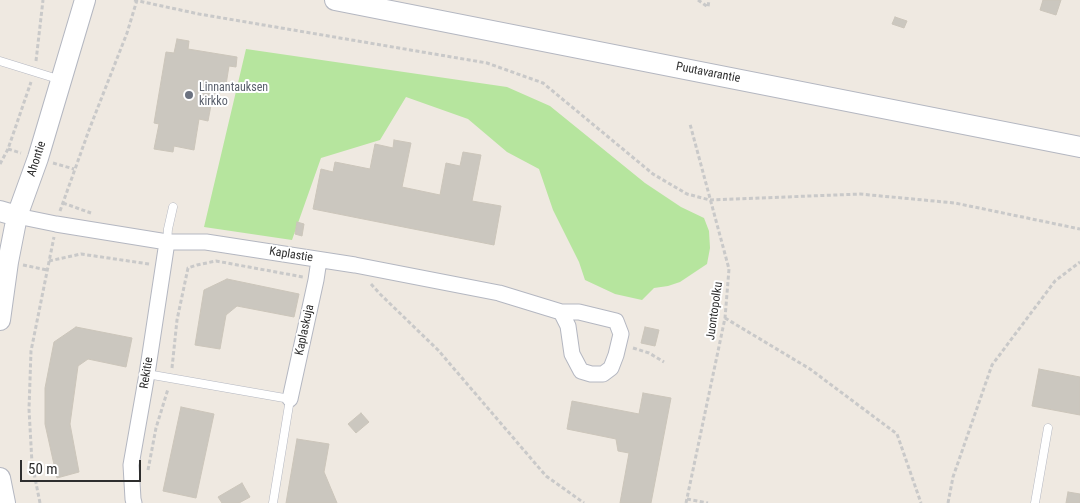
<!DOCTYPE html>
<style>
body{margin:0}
#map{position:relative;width:1080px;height:503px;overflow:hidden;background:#efe9e1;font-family:"Roboto Condensed",sans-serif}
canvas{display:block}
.scale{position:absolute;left:20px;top:460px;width:121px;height:22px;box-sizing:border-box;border:2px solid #2e2e2e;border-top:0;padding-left:6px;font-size:15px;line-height:18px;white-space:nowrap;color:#2e2e2e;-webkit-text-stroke:4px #fff;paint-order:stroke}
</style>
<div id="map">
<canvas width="1080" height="503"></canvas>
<div class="scale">50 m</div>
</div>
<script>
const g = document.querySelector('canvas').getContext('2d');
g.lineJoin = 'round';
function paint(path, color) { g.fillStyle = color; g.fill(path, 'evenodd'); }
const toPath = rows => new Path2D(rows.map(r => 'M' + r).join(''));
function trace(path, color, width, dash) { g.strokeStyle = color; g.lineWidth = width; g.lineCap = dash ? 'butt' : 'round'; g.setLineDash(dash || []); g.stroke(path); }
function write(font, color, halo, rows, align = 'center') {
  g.font = font + ' "Roboto Condensed",sans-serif'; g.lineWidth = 4; g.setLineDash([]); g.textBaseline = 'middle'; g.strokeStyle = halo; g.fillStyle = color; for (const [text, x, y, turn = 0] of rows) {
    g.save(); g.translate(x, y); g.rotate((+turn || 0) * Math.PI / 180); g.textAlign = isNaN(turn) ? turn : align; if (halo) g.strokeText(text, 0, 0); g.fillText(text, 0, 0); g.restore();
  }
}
paint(toPath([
 [246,49,507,87,550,106,645,183,681,207,704,218,709,231,710,248,707,264,680,282,668,286,654,288,642,300,615,294,585,280,579,262,553,210,539,169,507,152,468,119,406,97,380,140,321,158,292,240,204,227]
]), '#b6e59e');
const building = toPath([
 [1043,0,1061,0,1056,15,1040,10,1043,0],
 [895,17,907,21,904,28,892,24,895,17],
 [177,39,189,41,188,49,237,57,236,67,229,66,225,91,220,90,218,101,212,100,208,121,199,119,194,150,174,146,173,152,154,149,159,124,154,123,166,52,174,53,177,39],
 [394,140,411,143,402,187,440,195,446,163,460,166,463,152,481,155,472,201,501,206,494,245,313,209,321,169,333,172,335,162,370,169,375,144,393,148,394,140],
 [297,222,304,224,302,236,295,234,297,222],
 [227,279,299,294,294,317,237,306,226,315,220,349,195,345,204,290,227,279],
 [76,327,132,338,126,367,88,359,78,366,70,424,79,472,57,478,45,424,45,388,54,342,76,327],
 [645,327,659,330,655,346,641,343,645,327],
 [1039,369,1080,377,1080,415,1032,406,1039,369],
 [643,393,671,398,651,503,620,503,629,453,618,451,616,439,567,429,572,401,639,414,643,393],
 [181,407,214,414,196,498,163,491,181,407],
 [361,413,369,422,356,433,348,424,361,413],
 [297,439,329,444,324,472,337,503,286,503,297,439],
 [242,483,250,497,239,503,222,503,218,497,242,483],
 [1068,492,1080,494,1080,503,1066,503,1068,492]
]);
paint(building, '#cbc7bf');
trace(building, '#cbc5ba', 1);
const lane = toPath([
 [0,61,61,80],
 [167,242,168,229,173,207],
 [147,374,290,399,273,503],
 [1035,503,1048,428]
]);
const street = toPath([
 [17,216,56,224,167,242,206,242,355,265,499,293,561,312,579,312,616,321,621,334,616,355,611,368,603,374,591,374,581,371,572,354,568,326,561,312],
 [290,399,316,280,319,260],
 [134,503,133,499,131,465,147,374,167,242]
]);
const secondary = toPath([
 [335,0,1080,147],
 [0,211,17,216],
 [0,320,8,262,17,216,38,158,85,0],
 [0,478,5,503]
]);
trace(lane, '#b4b7c1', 9);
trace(street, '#b4b7c1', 17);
trace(secondary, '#b4b7c1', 22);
trace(toPath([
 [134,0,199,14,487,63,543,83,653,174,687,194,710,200,860,194,955,203,1080,229],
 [698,0,708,7,709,0],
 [36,61,43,0],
 [8,149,21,153],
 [53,163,74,169],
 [0,164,8,149,31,82],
 [63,203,91,213],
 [60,211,89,130,127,33,137,0],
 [49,261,81,254,149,264],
 [23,265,47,270],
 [371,284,380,294,438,350,546,476,584,503],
 [725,318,810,369,897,434,921,503],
 [633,348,649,353,664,362],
 [172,368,177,320,188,268,197,265,216,261,303,277],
 [148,470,156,428,168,389],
 [687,499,708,503],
 [40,503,32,463,29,409,31,351,54,237],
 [686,503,725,318,729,269,690,124],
 [948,503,953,477,992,365,1055,281,1080,262]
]), '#c9c9c9', 3, [4, 2.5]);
trace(lane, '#fff', 8);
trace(street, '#fff', 15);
trace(secondary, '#fff', 20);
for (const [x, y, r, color] of [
 [189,95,5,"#6b7280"]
]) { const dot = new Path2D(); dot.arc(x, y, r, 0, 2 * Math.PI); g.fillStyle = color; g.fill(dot); trace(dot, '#fff', 2); }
write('12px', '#2e2e2e', '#fff', [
 ["Puutavarantie",708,73,11],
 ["Ahontie",37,159,-72],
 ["Kaplastie",291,255,9],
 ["Juontopolku",715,311,-82],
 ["Kaplaskuja",305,330,-78],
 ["Rekitie",147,373,-81]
]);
write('12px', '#5b616d', '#fff', [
 ["Linnantauksen",199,88],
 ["kirkko",199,102]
], 'left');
</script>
